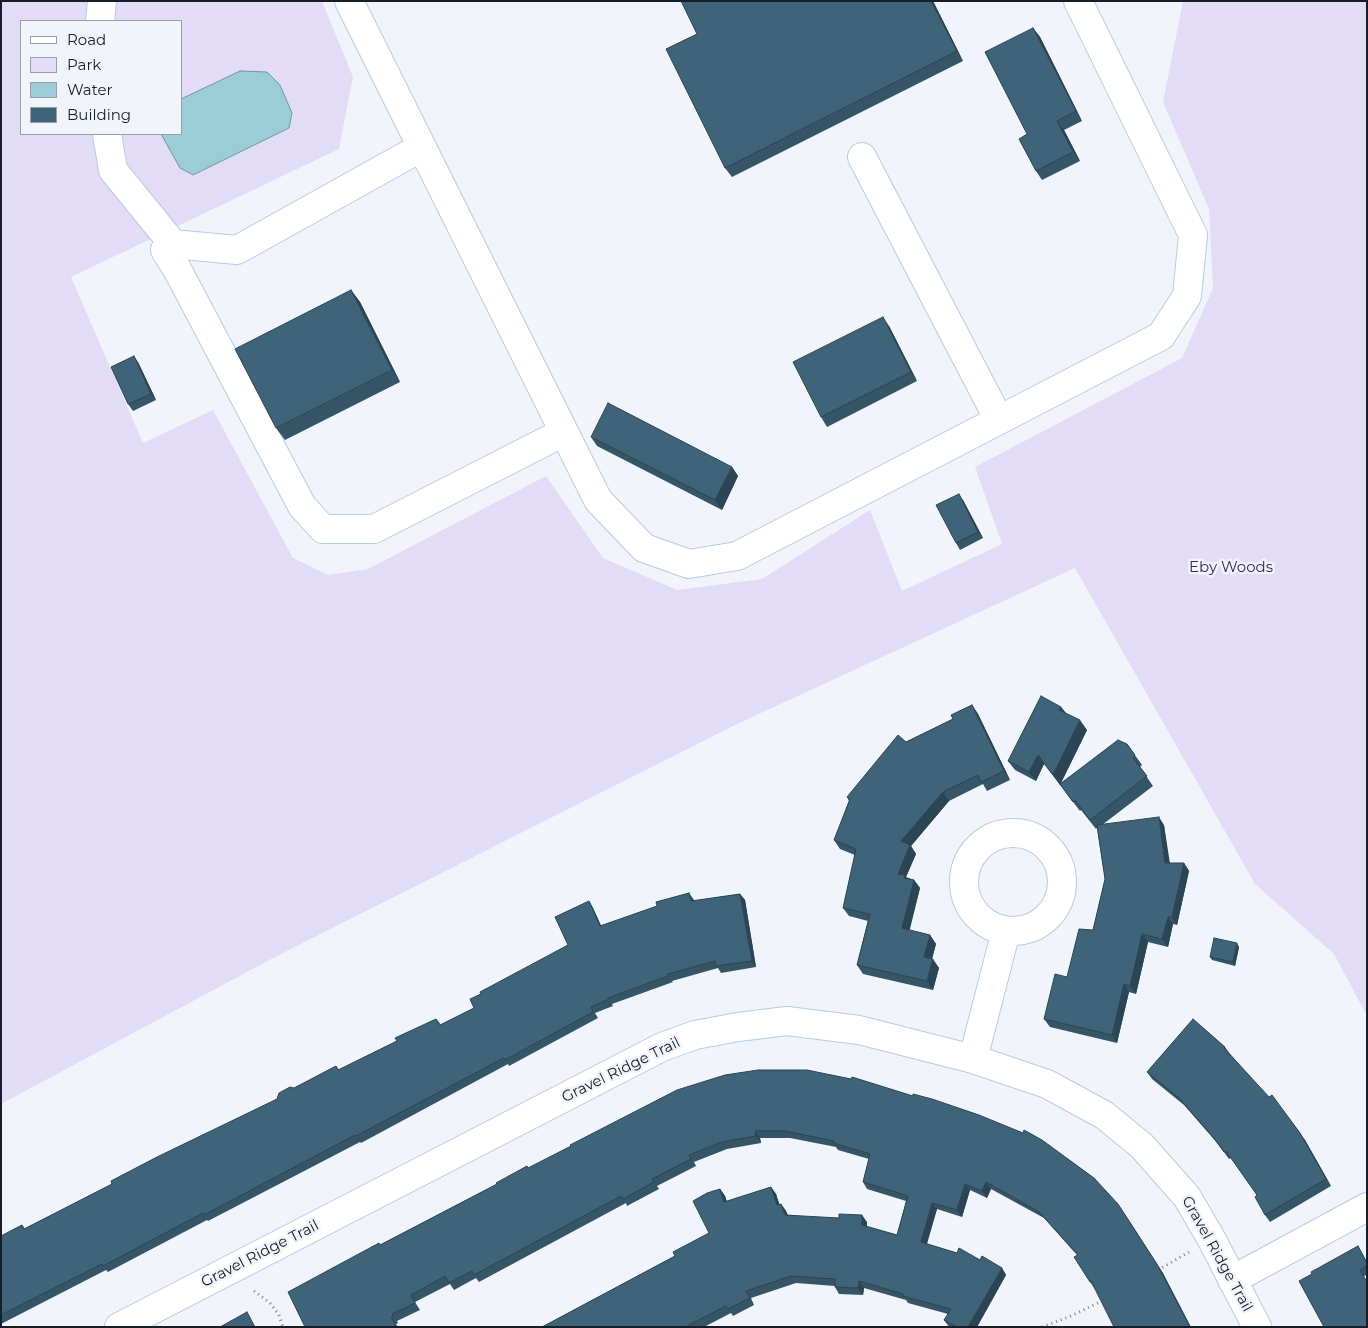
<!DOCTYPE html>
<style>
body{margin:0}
#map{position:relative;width:1368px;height:1328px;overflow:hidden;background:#f1f5fb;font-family:Montserrat,sans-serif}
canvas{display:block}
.frame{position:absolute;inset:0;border:2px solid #171e27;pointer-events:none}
.legend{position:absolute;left:20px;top:20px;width:162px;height:115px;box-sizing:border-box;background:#f1f5fb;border:1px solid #9a9fa6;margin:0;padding:6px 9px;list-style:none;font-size:15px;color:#171e27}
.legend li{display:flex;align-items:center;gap:10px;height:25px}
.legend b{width:25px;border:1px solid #9a9fa6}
</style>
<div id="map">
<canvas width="1368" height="1328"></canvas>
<div class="frame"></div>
<ul class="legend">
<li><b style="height:6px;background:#fff"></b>Road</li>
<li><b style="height:14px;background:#e3dcf7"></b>Park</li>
<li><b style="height:14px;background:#9bccd8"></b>Water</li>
<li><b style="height:14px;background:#3f6378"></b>Building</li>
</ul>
</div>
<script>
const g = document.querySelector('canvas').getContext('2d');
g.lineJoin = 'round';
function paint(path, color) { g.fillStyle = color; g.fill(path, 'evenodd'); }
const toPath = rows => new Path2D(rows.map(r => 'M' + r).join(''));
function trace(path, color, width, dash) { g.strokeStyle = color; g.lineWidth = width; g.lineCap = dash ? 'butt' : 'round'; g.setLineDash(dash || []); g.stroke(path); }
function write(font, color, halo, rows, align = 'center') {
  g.font = font + ' Montserrat,sans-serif'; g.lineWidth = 5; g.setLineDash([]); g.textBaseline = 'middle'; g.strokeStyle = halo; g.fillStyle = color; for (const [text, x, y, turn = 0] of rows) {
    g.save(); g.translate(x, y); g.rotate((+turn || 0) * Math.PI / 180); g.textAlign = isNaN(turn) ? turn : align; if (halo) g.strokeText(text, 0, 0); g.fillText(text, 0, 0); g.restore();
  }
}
paint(toPath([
 [1,1,322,1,353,77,339,149,71,277,143,443,213,410,293,558,328,575,368,569,546,476,603,558,677,590,762,579,870,510,902,591,1002,544,975,467,1182,358,1213,288,1209,209,1163,102,1183,1,1367,1,1367,1016,1334,954,1255,884,1075,568,735,725,275,957,1,1104],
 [21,21,181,21,181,134,21,134]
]), '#e3dcf7');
const water = toPath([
 [240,71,267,72,280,85,292,113,289,128,193,175,180,168,161,134,181,134,181,99,240,71]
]);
paint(water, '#9bccd8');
trace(water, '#7398a3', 1);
const minor = toPath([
 [349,1,598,500,644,548,689,564,737,556,1161,336,1187,296,1193,235,1078,1],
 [100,21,102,1],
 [107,134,113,170,173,244,237,250,422,147],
 [862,157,999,420],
 [173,244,165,250,177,269,302,506,323,529,374,529,564,432],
 '964 882a49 49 0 1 1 98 0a49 49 0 1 1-98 0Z',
 [973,1059,1006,931],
 [1232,1280,1367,1207],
 [119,1327,662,1047,695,1035,738,1027,787,1021,859,1030,973,1059,1047,1084,1104,1115,1142,1146,1187,1197,1212,1240,1257,1327]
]);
trace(minor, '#b7cbe6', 30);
trace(toPath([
 [1158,1270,1189,1252],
 [254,1291,270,1303,279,1315,283,1327],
 [1042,1327,1071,1316,1104,1300]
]), '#7d828a', 3, [1, 4]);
trace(minor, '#fff', 28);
paint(toPath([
 [933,1,963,61,732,177,725,168,697,34],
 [1033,28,1040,37,1082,121,1064,130,1080,161,1042,180,1036,171,1027,134],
 [351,290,360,302,400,382,285,440,276,428],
 [889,326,917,381,827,427,821,417],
 [138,362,156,400,133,411,128,404],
 [591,437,732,467,738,476,722,510,597,446],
 [963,500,983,538,960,550,956,543],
 [972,705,978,714,1010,780,987,791,983,784,949,801,911,846,916,854,906,877,914,880,920,888,909,930,930,935,936,944,932,959,939,968,933,990,863,974,857,965,868,921,849,916,843,908,855,855,840,849,834,840,849,801,847,797,906,742,953,719],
 [1061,707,1066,713,1087,730,1061,783,1127,744,1142,765,1140,767,1153,786,1102,825,1164,825,1169,863,1184,863,1189,871,1177,925,1173,924,1168,947,1148,942,1136,994,1129,992,1117,1043,1050,1027,1044,1019,1093,930,1105,879,1097,828,1096,829,1081,810,1080,811,1044,764,1036,781,1015,770,1008,761],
 [740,894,745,900,756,967,721,973,718,968,672,981,673,982,612,1004,613,1006,595,1013,598,1018,509,1066,508,1064,361,1143,360,1142,208,1221,207,1220,108,1272,106,1270,1,1324,1,1236,22,1225,25,1229,277,1099,336,1066,339,1070,397,1041,436,1019,441,1025,474,1008,481,994,568,945,589,901,593,908,601,926,694,900,694,901],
 [1239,947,1235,966,1212,960,1210,957],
 [1225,1047,1230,1054,1305,1140,1331,1186,1270,1222,1265,1215,1257,1195,1231,1158,1229,1159,1218,1144,1184,1105,1152,1079,1147,1072],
 [807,1070,1163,1273,1095,1289,1090,1282,1077,1255,1044,1218,991,1189,987,1198,970,1190,962,1217,937,1209,927,1244,980,1260,1002,1268,1006,1275,977,1327,949,1327,944,1320,948,1314,908,1303,906,1300,864,1288,863,1295,839,1294,835,1287,835,1286,796,1283,751,1298,754,1305,733,1316,731,1313,704,1327,542,1327,675,1256,709,1233,720,1189,725,1196,727,1202,771,1187,776,1194,779,1204,781,1204,786,1211,788,1215,867,1222,867,1227,897,1235,906,1201,867,1189,863,1182,869,1159,838,1150,836,1147,790,1138,760,1138,761,1143,727,1149,694,1162,696,1166,657,1186,659,1189,627,1206,626,1203,479,1282,476,1278,454,1290,450,1284,415,1302,420,1310,397,1321,398,1323,396,1324,398,1327,305,1327,379,1243,380,1245,528,1168],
 [1358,1246,1367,1262,1367,1275,1364,1276,1312,1274]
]), '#365567');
paint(toPath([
 [931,1,933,1,963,61,957,51],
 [1033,28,1040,37,1082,121,1076,111],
 [1057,121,1064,130,1080,161,1073,152],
 [351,290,360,302,400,382,392,370],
 [883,317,889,326,917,381,911,372],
 [134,356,138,362,156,400,151,394],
 [732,467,738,476,722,510,715,500],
 [959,494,963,500,983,538,978,532],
 [972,705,978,714,1010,780,1004,771],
 [1061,707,1068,716,1059,710],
 [1080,720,1087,730,1060,785,1053,775],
 [1038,755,1044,764,1036,781,1029,772],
 [943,792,949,801,911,846,916,854,906,877,911,884,898,874,901,841],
 [1159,817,1164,825,1171,870,1165,863],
 [1184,863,1189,871,1177,925,1172,917],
 [914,880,920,888,908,937,902,928],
 [689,893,694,900,696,908,691,901],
 [740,894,745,900,756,967,752,961],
 [589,901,593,908,604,932,600,926],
 [1168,917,1173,924,1168,947,1162,939],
 [1142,934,1148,942,1136,994,1130,986],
 [930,935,936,944,930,966,924,957],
 [1237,943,1239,947,1235,966,1233,962],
 [933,959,939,968,933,990,927,981],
 [1124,984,1129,992,1117,1043,1112,1035],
 [755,1131,760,1138,761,1143,756,1136],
 [1300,1133,1305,1140,1331,1186,1326,1179],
 [986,1182,991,1189,987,1198,982,1191],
 [965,1184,970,1190,962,1217,957,1210],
 [771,1187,776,1194,782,1212,777,1205],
 [720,1189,725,1196,729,1209,724,1202],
 [932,1203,937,1209,925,1249,921,1242],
 [781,1204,786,1211,790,1222,785,1215],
 [1123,1211,1163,1273,1191,1327,1190,1327],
 [862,1215,867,1222,867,1232,862,1225],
 [1002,1268,1006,1275,977,1327,968,1327],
 [859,1281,864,1288,863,1295,858,1288]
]), '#2c4554');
const building = toPath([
 [681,1,931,1,957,51,725,168,666,49,697,34,681,1],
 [1033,28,1076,111,1057,121,1073,152,1036,171,1019,139,1027,134,985,52,1033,28],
 [351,290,392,370,276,428,235,349,351,290],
 [883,317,911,372,821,417,793,362,883,317],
 [134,356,151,394,128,404,111,367,134,356],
 [608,403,732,467,715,500,591,437,608,403],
 [959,494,978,532,956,543,936,505,959,494],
 [1041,696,1061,707,1059,710,1080,720,1053,775,1038,755,1029,772,1008,761,1041,696],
 [972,705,1004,771,981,782,978,775,943,792,901,841,910,845,898,874,905,875,904,878,914,880,902,928,930,935,924,957,933,959,927,981,857,965,870,914,843,908,856,849,834,840,850,799,847,797,898,735,906,742,953,719,951,715,972,705],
 [1118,740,1127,744,1135,755,1133,758,1147,776,1090,820,1075,800,1073,802,1060,784,1118,740],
 [1159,817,1165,863,1184,863,1172,917,1168,917,1162,939,1142,934,1130,986,1124,984,1112,1035,1044,1019,1055,974,1067,977,1079,929,1093,930,1105,879,1097,825,1159,817],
 [689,893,691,901,740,894,752,961,716,966,715,961,668,974,668,976,608,998,609,999,591,1007,593,1012,505,1060,504,1058,356,1136,355,1135,204,1215,203,1213,103,1266,102,1264,1,1315,1,1236,22,1225,24,1229,112,1184,111,1181,157,1157,277,1099,279,1093,290,1087,294,1088,336,1066,338,1070,397,1041,395,1038,436,1019,440,1025,474,1008,470,999,481,994,480,992,568,945,555,917,589,901,600,926,657,906,656,902,689,893],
 [1214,938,1237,943,1233,962,1210,957,1214,938],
 [1193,1019,1225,1047,1224,1048,1269,1097,1272,1095,1300,1133,1326,1179,1265,1215,1255,1197,1257,1195,1226,1151,1224,1152,1213,1137,1179,1098,1147,1072,1193,1019],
 [758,1070,807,1070,851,1079,852,1077,913,1096,913,1094,932,1099,979,1115,1023,1133,1024,1130,1042,1140,1094,1178,1118,1204,1158,1266,1190,1327,1114,1327,1091,1281,1090,1282,1074,1257,1078,1255,1039,1212,986,1182,982,1191,965,1184,957,1210,932,1203,921,1242,957,1253,959,1248,980,1260,982,1256,1002,1268,968,1327,957,1327,944,1320,951,1309,903,1296,903,1294,859,1281,858,1288,835,1287,835,1279,791,1276,746,1291,750,1298,728,1309,726,1306,687,1326,688,1327,542,1327,675,1256,673,1252,709,1233,693,1201,707,1193,720,1189,724,1202,771,1187,777,1205,781,1204,785,1215,839,1218,839,1214,862,1215,862,1225,897,1235,908,1196,863,1182,870,1154,833,1143,834,1141,785,1131,755,1131,756,1136,722,1142,689,1155,691,1159,652,1179,654,1182,623,1199,621,1196,474,1275,472,1271,449,1283,445,1276,411,1295,415,1303,392,1314,393,1316,391,1317,396,1326,393,1327,305,1327,288,1292,379,1243,380,1245,497,1184,496,1183,527,1166,528,1168,571,1146,570,1145,677,1090,725,1075,758,1070],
 [1358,1246,1367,1263,1367,1266,1360,1270,1367,1282,1367,1327,1324,1327,1299,1281,1312,1274,1311,1272,1358,1246],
 [247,1312,255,1327,220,1327,247,1312]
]);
paint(building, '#3f6378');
trace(building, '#2c4554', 1);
write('15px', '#382857', '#f1f5fb', [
 ["Eby Woods",1231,568]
]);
write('15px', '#171e27', '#f1f5fb', [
 ["Gravel Ridge Trail",621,1070,-26],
 ["Gravel Ridge Trail",260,1254,-27],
 ["Gravel Ridge Trail",1217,1254,61]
]);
</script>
